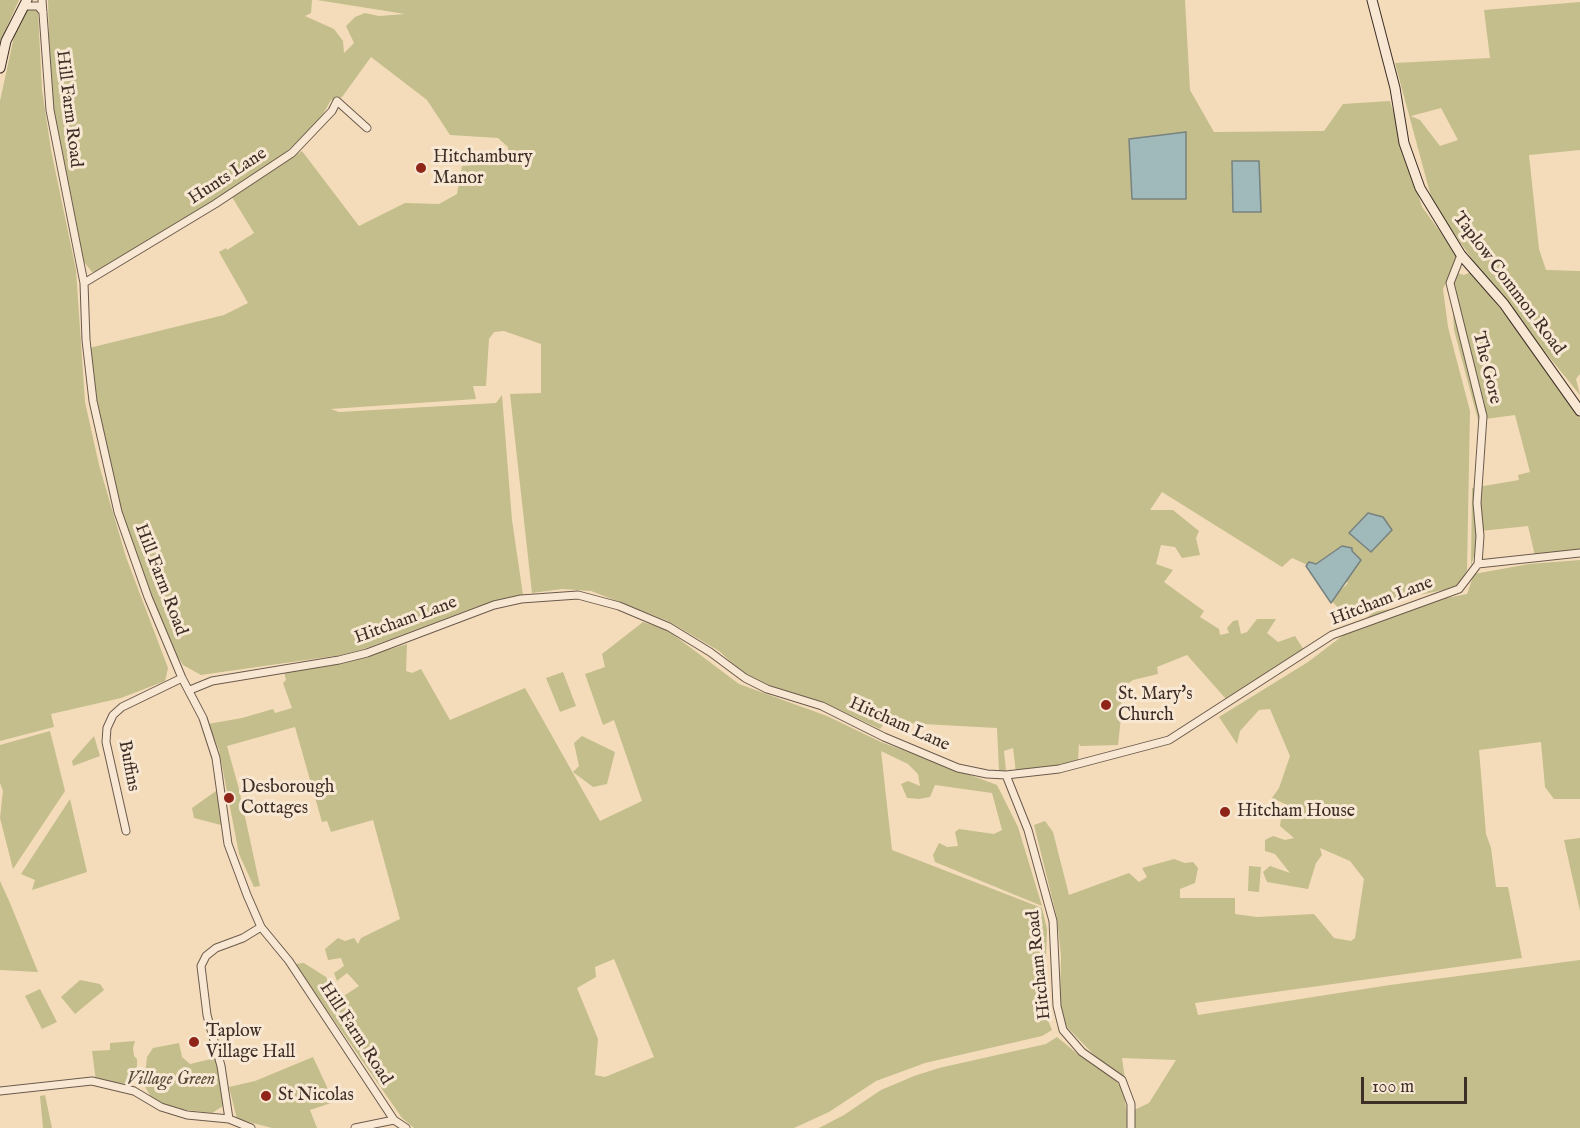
<!DOCTYPE html>
<style>
body{margin:0}
#map{position:relative;width:1580px;height:1128px;overflow:hidden;background:#f4dcbb;font-family:"IM FELL English",serif}
canvas{display:block}
.scale{position:absolute;left:1361px;top:1077px;width:106px;height:27px;box-sizing:border-box;border:3px solid #3d2f27;border-top:0;padding-left:8px;font-size:18px;line-height:21px;white-space:nowrap;color:#3d2f27;-webkit-text-stroke:4px #f8e8d3;paint-order:stroke}
</style>
<div id="map">
<canvas width="1580" height="1128"></canvas>
<div class="scale">100 m</div>
</div>
<script>
const g = document.querySelector('canvas').getContext('2d');
g.lineJoin = 'round';
function paint(path, color) { g.fillStyle = color; g.fill(path, 'evenodd'); }
const toPath = rows => new Path2D(rows.map(r => 'M' + r).join(''));
function trace(path, color, width, dash) { g.strokeStyle = color; g.lineWidth = width; g.lineCap = dash ? 'butt' : 'round'; g.setLineDash(dash || []); g.stroke(path); }
function write(font, color, halo, rows, align = 'center') {
  g.font = font + ' "IM FELL English",serif'; g.lineWidth = 6; g.setLineDash([]); g.textBaseline = 'middle'; g.strokeStyle = halo; g.fillStyle = color; for (const [text, x, y, turn = 0] of rows) {
    g.save(); g.translate(x, y); g.rotate((+turn || 0) * Math.PI / 180); g.textAlign = isNaN(turn) ? turn : align; if (halo) g.strokeText(text, 0, 0); g.fillText(text, 0, 0); g.restore();
  }
}
paint(toPath([
 [0,0,19,0,0,42],
 [48,0,312,0,311,13,305,16,334,29,343,41,344,53,354,43,346,26,355,17,365,13,379,16,405,14,317,0,1185,0,1190,90,1214,132,1324,131,1343,104,1390,101,1422,207,1458,256,1443,289,1448,327,1470,411,1467,570,1458,587,1385,602,1384,599,1370,603,1348,619,1331,600,1348,583,1292,558,1282,567,1162,492,1150,510,1173,510,1199,531,1196,538,1200,555,1182,558,1175,547,1161,545,1156,564,1173,570,1164,582,1204,611,1200,617,1219,629,1220,635,1229,633,1227,628,1233,621,1238,620,1241,634,1247,632,1257,619,1276,619,1267,633,1278,642,1295,636,1304,650,1226,699,1187,655,1157,667,1158,674,1133,680,1119,690,1122,708,1118,745,1080,746,1079,743,1078,761,1059,768,1016,773,1013,748,1004,751,1006,771,999,771,997,728,885,722,880,729,823,702,775,688,741,671,719,651,668,621,591,591,562,589,532,593,510,394,541,393,541,344,504,331,494,332,489,339,486,386,473,386,476,399,331,409,339,412,496,403,502,395,512,520,523,595,476,607,364,649,341,655,201,675,183,665,170,645,130,543,103,437,89,348,224,315,248,303,219,252,226,248,227,250,254,233,232,197,302,151,359,226,405,203,439,204,457,194,462,166,509,163,508,147,498,138,450,135,427,100,371,57,342,97,331,100,316,126,271,165,99,271,92,272,84,262,55,123,50,72],
 [1580,2,1580,150,1529,155,1539,249,1546,270,1580,271,1580,374,1576,379,1580,395,1489,283,1433,204,1395,63,1490,58,1484,10],
 [1441,108,1458,140,1440,146,1420,120,1411,116],
 [32,8,38,12,42,90,51,150,76,270,85,402,99,465,126,557,168,668,165,681,121,698,51,714,54,727,0,741,0,101,15,32,25,10],
 [1471,272,1551,373,1580,418,1580,552,1535,556,1528,526,1481,531,1471,566,1472,488,1519,480,1518,475,1530,472,1515,415,1478,420,1454,330,1451,284,1456,273,1464,275],
 [1580,560,1580,799,1554,799,1545,787,1541,742,1479,750,1486,834,1491,848,1496,887,1508,887,1522,958,1195,1003,1198,1015,1390,985,1580,960,1580,1128,1134,1128,1134,1110,1149,1103,1176,1060,1122,1058,1125,1079,1094,1055,1065,1025,1060,1005,1061,956,1057,918,1034,825,1045,821,1053,832,1069,895,1129,873,1139,882,1147,877,1142,868,1174,859,1185,863,1193,862,1198,868,1195,883,1180,889,1180,898,1235,898,1235,914,1257,917,1314,914,1334,938,1351,941,1355,938,1364,879,1350,861,1320,848,1322,855,1316,863,1308,889,1267,882,1263,872,1270,866,1290,873,1275,854,1265,851,1265,840,1273,836,1285,840,1294,838,1280,826,1281,819,1287,813,1285,804,1272,798,1279,788,1290,756,1270,709,1259,710,1240,731,1237,744,1219,717,1308,662,1374,612,1467,594,1474,574,1529,564],
 [643,622,667,630,739,684,827,716,881,742,997,785,1018,827,1042,906,935,862,933,855,939,843,947,847,958,846,955,832,959,829,994,834,1002,830,992,793,935,785,930,797,919,799,907,798,901,784,908,781,920,786,918,774,908,764,881,751,892,850,1042,908,1047,929,1044,1011,1052,1030,1042,1036,925,1063,876,1081,829,1112,794,1128,414,1128,402,1118,295,964,304,963,326,977,339,999,359,986,347,973,337,981,334,973,344,966,341,958,328,960,325,949,338,938,345,941,354,938,358,944,361,938,400,919,373,820,331,832,327,821,322,822,295,727,227,746,239,789,260,886,254,887,239,854,219,750,208,724,242,718,273,709,275,713,292,708,283,683,286,680,284,672,361,658,407,644,406,671,412,673,421,669,450,720,525,688,600,821,642,801,614,720,603,725,585,674,605,667,602,654],
 [614,959,654,1057,605,1077,595,1075,598,1039,577,988,596,977,595,967],
 [563,672,576,706,560,712,546,678],
 [50,731,65,791,13,869,0,818,3,791,0,783,0,745],
 [94,736,100,756,73,766,72,761],
 [582,736,615,752,607,784,593,787,573,772,579,766,574,743],
 [216,791,219,793,221,825,194,818,192,808],
 [70,799,87,872,32,890,35,880,21,874],
 [1580,838,1580,911,1564,840],
 [1249,866,1261,867,1259,892,1248,891],
 [0,881,10,903,38,972,0,970],
 [80,980,100,984,104,990,75,1014,61,997],
 [40,989,57,1022,42,1029,25,996],
 [1057,1037,1080,1056,1108,1074,1123,1088,1129,1128,819,1128,844,1115,881,1090,914,1076,939,1068,1046,1044],
 [135,1041,133,1048,134,1056,137,1059,137,1076,133,1082,128,1084,96,1081,92,1051,110,1050,110,1043],
 [179,1043,182,1057,190,1064,215,1058,224,1099,223,1106,212,1113,171,1108,153,1100,144,1085,147,1057,153,1048],
 [313,1057,334,1102,310,1110,317,1128,272,1128,237,1119,229,1087,255,1081],
 [45,1095,52,1128,43,1128,40,1096]
]), '#c3be8b');
const water = toPath([
 [1186,132,1186,199,1132,199,1129,139,1186,132],
 [1232,161,1259,161,1261,212,1233,212,1232,161],
 [1368,513,1383,517,1392,530,1371,552,1349,533,1368,513],
 [1342,546,1352,548,1352,551,1361,560,1331,603,1306,566,1309,562,1316,564,1342,546]
]);
paint(water, '#a0b9ba');
trace(water, '#78827f', 1.5);
const street = toPath([
 [42,0,50,110,84,283,86,340,93,401,118,512,148,597,182,678,203,718,216,758,228,844,247,895,261,927,289,961,394,1120,406,1128],
 [24,6,38,6,43,12],
 [1461,255,1450,283,1483,416,1477,503,1480,536,1478,564],
 [84,283,215,204,292,153,332,111,337,101,367,128],
 [190,690,212,681,339,660,367,653,494,605,521,599,578,595,619,606,669,627,710,652,745,678,767,689,822,706,884,737,958,768,987,774,1006,775,1059,769,1169,740,1332,635,1459,589,1478,564,1580,553],
 [1006,775,1028,830,1053,921,1057,1006,1063,1030,1082,1052,1122,1080,1131,1104,1131,1128],
 [126,831,106,742,107,728,113,715,122,707,182,678],
 [0,1091,92,1081,134,1091,161,1107,187,1115,229,1119,251,1128],
 [229,1119,221,1066,207,1015,201,966,206,956,216,948,243,938,261,927],
 [355,1128,394,1120]
]);
const secondary = toPath([
 [1372,0,1395,88,1404,143,1420,188,1461,255,1504,304,1580,411],
 [0,68,6,41,27,0]
]);
trace(street, '#6b5a4c', 9);
trace(secondary, '#3d2f27', 11);
trace(street, '#f8e8d3', 7);
trace(secondary, '#f8e8d3', 9);
for (const [x, y, r, color] of [
 [421,168,6,"#8f2418"],
 [1106,705,6,"#8f2418"],
 [229,798,6,"#8f2418"],
 [1225,812,6,"#8f2418"],
 [194,1042,6,"#8f2418"],
 [266,1096,6,"#8f2418"]
]) { const dot = new Path2D(); dot.arc(x, y, r, 0, 2 * Math.PI); g.fillStyle = color; g.fill(dot); trace(dot, '#f8e8d3', 2); }
write('18px', '#3d2f27', '#f8e8d3', [
 ["Hill Farm Road",68,109,83],
 ["Hunts Lane",228,177,-33],
 ["Taplow Common Road",1508,284,53],
 ["The Gore",1486,368,76],
 ["Hill Farm Road",160,580,69],
 ["Hitcham Lane",1382,602,-21],
 ["Hitcham Lane",406,621,-20],
 ["Hitcham Lane",899,725,24],
 ["Buffins",128,766,79],
 ["Hitcham Road",1040,965,-96],
 ["Hill Farm Road",355,1034,57]
]);
write('18px', '#3d2f27', '#f8e8d3', [
 ["Hitchambury",433,158],
 ["Manor",433,179],
 ["St. Mary's",1118,695],
 ["Church",1118,716],
 ["Desborough",241,788],
 ["Cottages",241,809],
 ["Hitcham House",1237,812],
 ["Taplow",206,1032],
 ["Village Hall",206,1053],
 ["St Nicolas",278,1096]
], 'left');
write('italic 18px', '#584c3b', '#f8e8d3', [
 ["Village Green",171,1080]
]);
</script>
